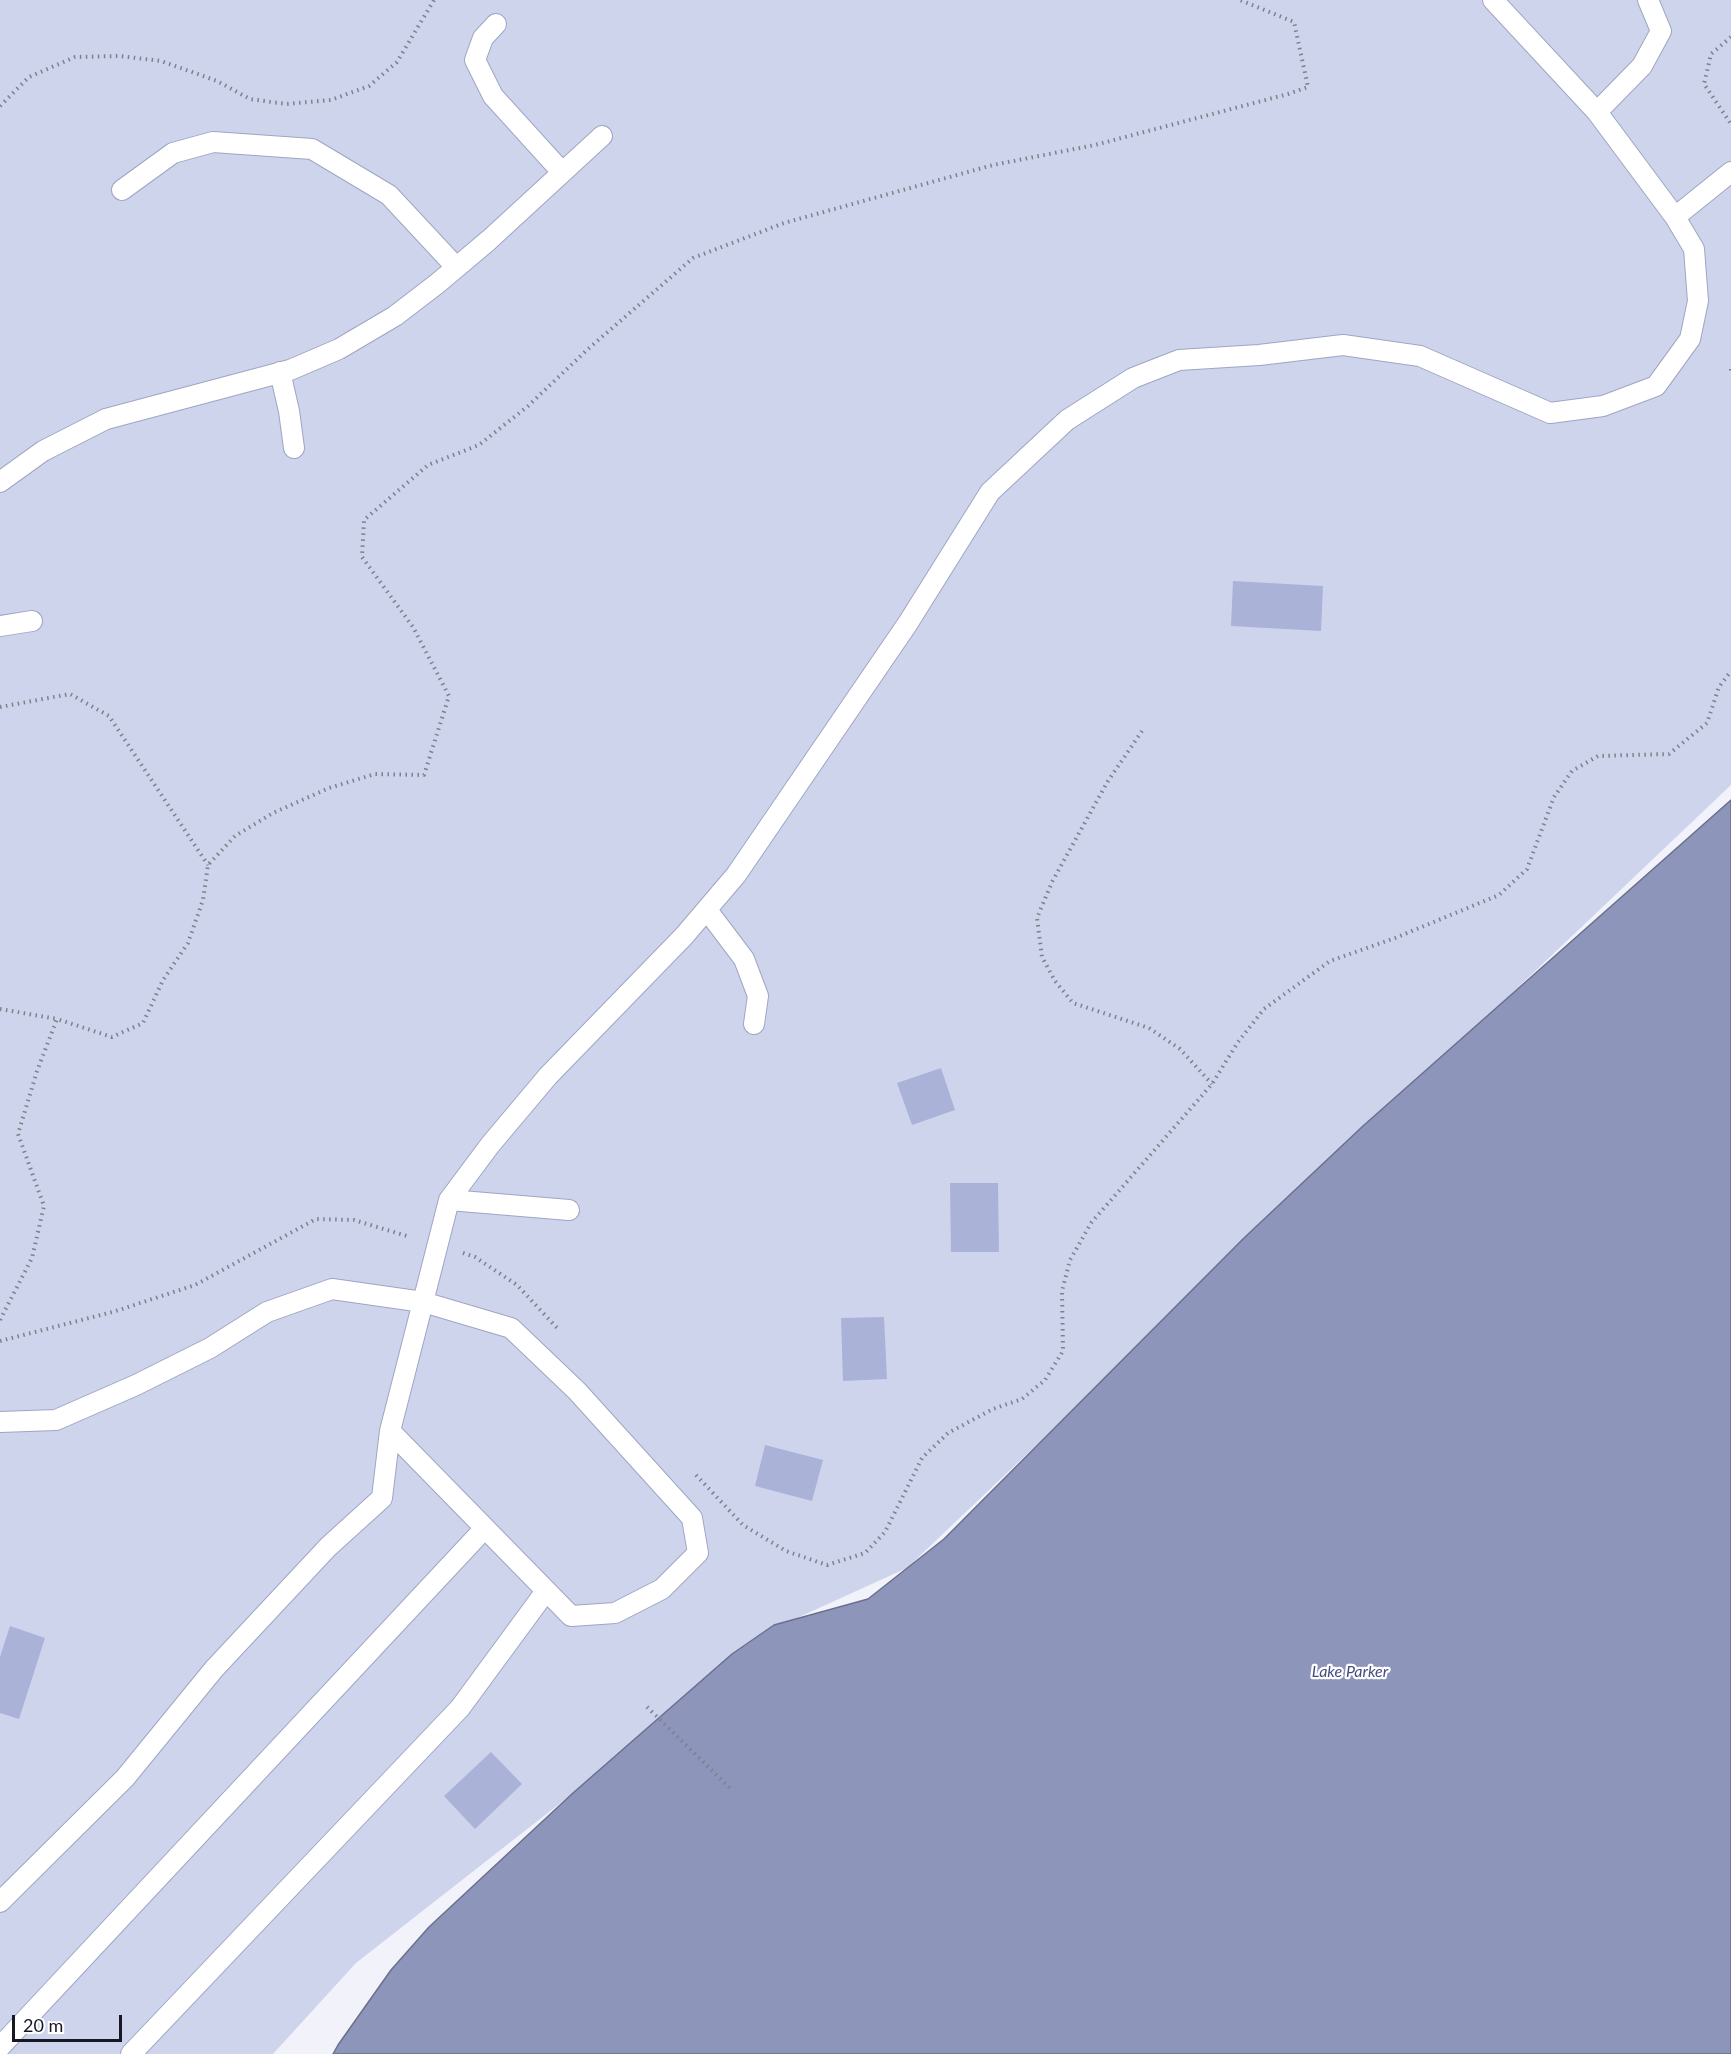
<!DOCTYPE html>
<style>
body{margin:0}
#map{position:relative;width:1731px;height:2054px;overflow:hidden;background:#f2f3fa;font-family:Lato,sans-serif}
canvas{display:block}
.scale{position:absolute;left:12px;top:2015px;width:110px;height:27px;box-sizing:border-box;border:3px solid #161823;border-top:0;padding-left:8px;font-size:18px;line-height:21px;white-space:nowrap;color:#161823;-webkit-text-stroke:4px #fff;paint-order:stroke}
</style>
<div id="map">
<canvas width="1731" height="2054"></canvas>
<div class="scale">20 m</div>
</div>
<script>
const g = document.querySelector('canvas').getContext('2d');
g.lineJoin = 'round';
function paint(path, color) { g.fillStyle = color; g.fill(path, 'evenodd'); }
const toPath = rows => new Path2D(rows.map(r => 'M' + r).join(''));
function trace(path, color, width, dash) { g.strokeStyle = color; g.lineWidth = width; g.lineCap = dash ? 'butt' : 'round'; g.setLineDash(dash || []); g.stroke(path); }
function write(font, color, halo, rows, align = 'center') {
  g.font = font + ' Lato,sans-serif'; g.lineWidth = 4.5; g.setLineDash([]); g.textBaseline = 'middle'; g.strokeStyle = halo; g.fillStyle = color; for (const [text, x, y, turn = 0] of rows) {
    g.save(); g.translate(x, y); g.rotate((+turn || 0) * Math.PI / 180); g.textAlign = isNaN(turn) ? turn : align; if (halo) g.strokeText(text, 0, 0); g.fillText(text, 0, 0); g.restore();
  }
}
paint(toPath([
 [0,0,1731,0,1731,785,907,1568,797,1618,356,1963,273,2054,0,2054]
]), '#cfd4ed');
const water = toPath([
 [1731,800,1731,2054,333,2054,338,2045,391,1970,429,1927,573,1793,732,1654,774,1625,868,1599,944,1539,1244,1238,1363,1126,1731,800]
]);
paint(water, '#8e95bb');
trace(water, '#6a708d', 1.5);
paint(toPath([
 [1233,581,1323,586,1321,631,1231,626],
 [941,1068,955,1110,912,1125,897,1083],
 [950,1183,998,1183,999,1252,951,1252],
 [884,1317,887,1379,843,1381,841,1318],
 [765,1445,823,1460,812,1501,755,1486],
 [10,1626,45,1638,19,1719,0,1713,0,1657],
 [491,1752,522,1784,475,1829,444,1796]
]), '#aab2d8');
const service = toPath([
 [496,24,483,38,475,60,493,96,561,171],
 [1597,112,1642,66,1661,31,1648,0],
 [122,190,173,153,213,142,312,149,389,195,456,267],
 [1675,217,1731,172],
 [280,372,289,411,294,448],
 [0,482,43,451,106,419,290,370,339,349,395,316,438,283,489,240,602,136],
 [0,626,32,621],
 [707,910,744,959,758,996,754,1024],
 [449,1200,569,1210],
 [0,1422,56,1420,136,1385,210,1348,267,1312,332,1289,423,1302,511,1328,577,1391,692,1518,698,1553,662,1589,615,1613,571,1616,390,1431,423,1302,449,1200,490,1145,548,1076,684,936,736,875,908,623,990,492,1067,420,1133,378,1179,360,1259,355,1343,345,1420,356,1550,413,1603,406,1656,386,1690,339,1698,301,1694,249,1675,217,1597,112,1493,0],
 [0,1902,125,1778,214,1669,328,1547,382,1498,390,1431],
 [0,2047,485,1528],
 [131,2054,460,1708,546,1591]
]);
trace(service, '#9fa5c3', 22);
trace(toPath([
 [1731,37,1711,54,1704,84,1731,124],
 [0,106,29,77,75,57,120,56,161,61,217,81,250,99,286,104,331,100,369,86,397,62,434,0],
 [1731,369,1731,373],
 [0,707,70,694,109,716,208,865],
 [1142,731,1108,781,1052,882,1037,918,1042,957,1055,981,1073,1003,1149,1028,1180,1049,1212,1084],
 [0,1009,57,1019],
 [463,1253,475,1257,517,1285,559,1330],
 [0,1320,32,1258,44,1206,18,1134,37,1071,57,1019,112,1037,143,1023,163,980,188,943,203,900,208,865,235,836,273,813,329,788,375,774,424,775,449,696,413,627,362,557,364,520,428,465,479,445,528,406,588,349,693,258,784,223,993,165,1095,145,1288,94,1308,87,1294,22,1240,0],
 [0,1341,116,1311,195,1285,316,1219,354,1220,410,1237],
 [696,1475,743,1525,786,1551,827,1565,865,1553,885,1532,922,1458,948,1433,993,1409,1022,1399,1045,1380,1063,1351,1062,1291,1070,1260,1091,1223,1212,1084,1238,1042,1264,1009,1330,961,1395,938,1499,895,1527,869,1554,797,1572,771,1598,756,1669,754,1707,723,1719,687,1731,671],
 [647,1707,732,1790]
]), '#7f8089', 4, [1.5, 4.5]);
trace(service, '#fff', 20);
write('italic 16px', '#464d81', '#fff', [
 ["Lake Parker",1350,1672]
]);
</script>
